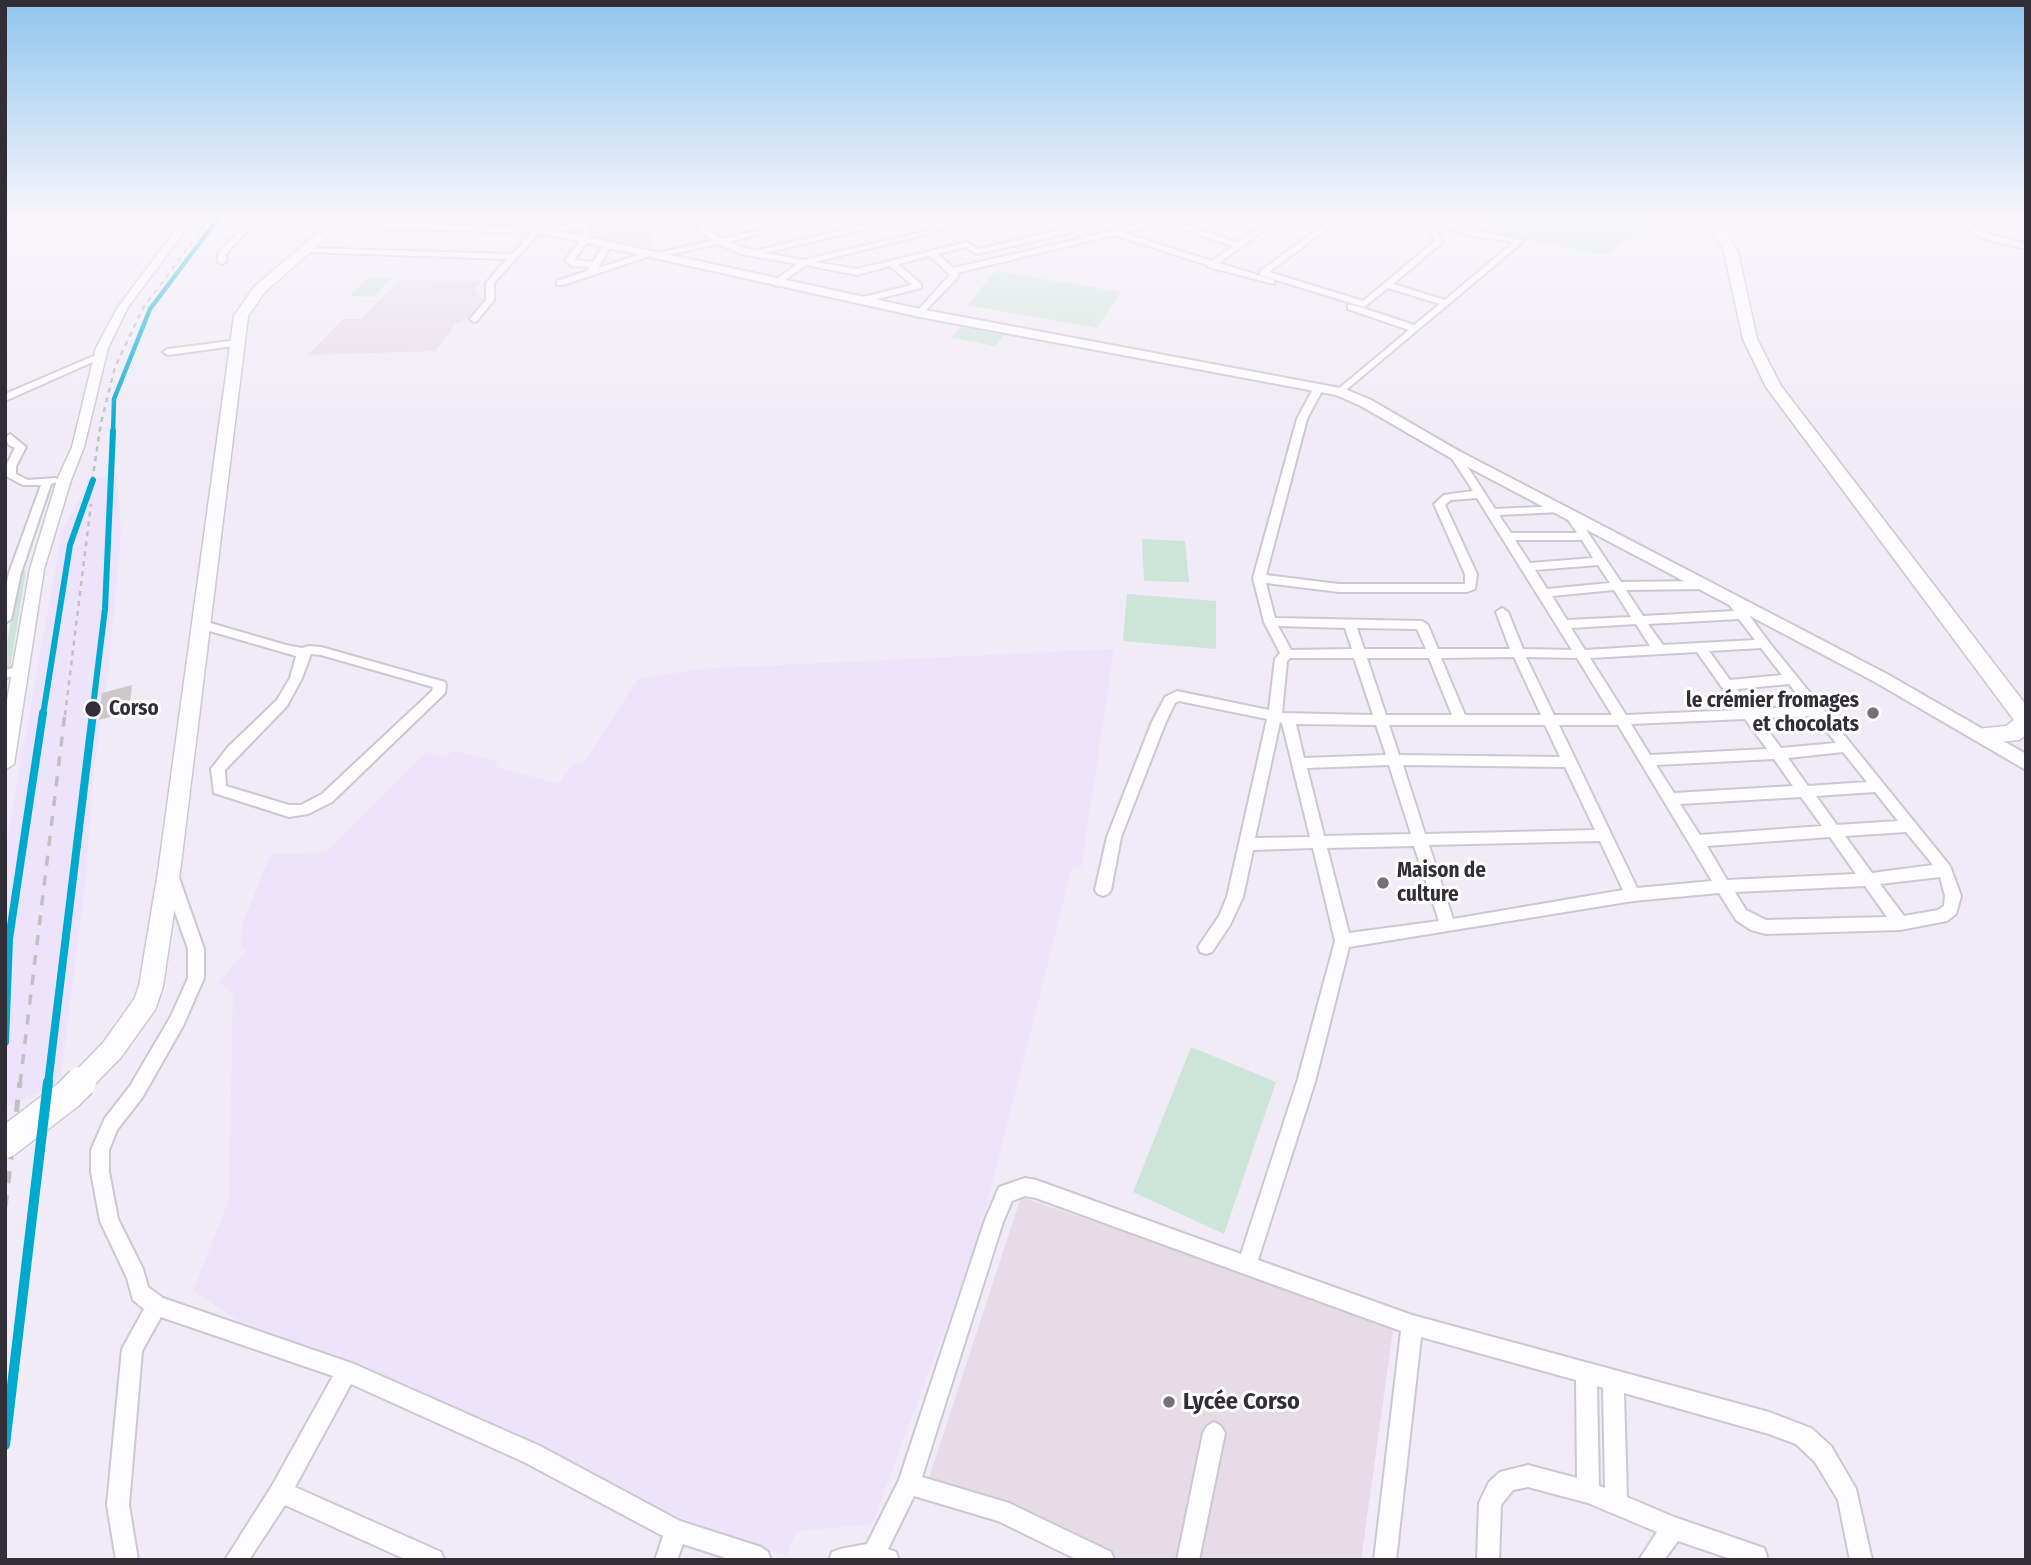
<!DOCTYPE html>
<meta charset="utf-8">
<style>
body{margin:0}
#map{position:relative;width:2031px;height:1565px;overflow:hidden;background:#f0ebf6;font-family:"Fira Sans Condensed",sans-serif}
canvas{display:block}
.frame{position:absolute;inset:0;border:7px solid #322e38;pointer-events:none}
</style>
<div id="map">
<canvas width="2031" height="1565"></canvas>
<div class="frame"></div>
</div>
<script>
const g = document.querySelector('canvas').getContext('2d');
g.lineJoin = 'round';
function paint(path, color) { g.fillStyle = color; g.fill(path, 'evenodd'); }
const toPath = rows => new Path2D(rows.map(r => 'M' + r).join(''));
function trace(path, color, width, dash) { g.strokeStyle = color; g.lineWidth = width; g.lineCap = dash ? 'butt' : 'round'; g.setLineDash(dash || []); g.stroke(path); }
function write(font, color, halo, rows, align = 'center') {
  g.font = font + ' "Fira Sans Condensed",sans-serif'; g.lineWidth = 6; g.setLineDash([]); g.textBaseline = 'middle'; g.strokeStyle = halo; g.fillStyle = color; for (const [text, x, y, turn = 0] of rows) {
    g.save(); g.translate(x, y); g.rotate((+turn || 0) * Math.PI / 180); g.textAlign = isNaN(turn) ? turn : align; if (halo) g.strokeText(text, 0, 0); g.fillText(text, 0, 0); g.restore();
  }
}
paint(toPath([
 [117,474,121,532,109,666,94,767,86,877,60,1083,5,1108,5,851,62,531,89,480],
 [1114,649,1081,868,1072,867,978,1240,872,1524,796,1531,787,1556,766,1551,587,1481,262,1336,193,1291,229,1200,233,993,219,982,247,950,241,947,242,924,271,854,326,852,426,752,444,758,453,751,498,761,495,767,559,784,574,762,583,764,638,679,699,669]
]), '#ede3fa');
paint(toPath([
 [651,218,653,248,594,237,594,227],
 [401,280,481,281,475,289,484,302,469,319,455,324,436,351,308,355,343,319,360,319],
 [1021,1197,1394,1323,1361,1560,1119,1560,928,1481]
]), '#e7dbe8');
paint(toPath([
 [1499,216,1655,216,1652,223,1604,255,1519,239,1490,228],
 [996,271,1121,292,1097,328,967,305],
 [368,278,391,278,374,297,350,296],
 [961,327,1004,335,995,346,951,338],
 [1142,539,1185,541,1189,582,1144,581],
 [23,570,26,571,10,669,5,672,5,655,19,572],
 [1127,594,1216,601,1216,649,1123,641],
 [1191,1047,1276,1082,1224,1234,1133,1192]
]), '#cde5d8');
paint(toPath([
 [132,685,129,712,99,720,102,693]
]), '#cdc7c9');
const minor = toPath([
 [229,216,237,216,234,221,248,222,254,216,262,216,226,254,226,262,222,264,218,262,218,254,244,226,226,225,229,216],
 [547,216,555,216,494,283,494,300,477,321,474,322,470,319,486,300,486,283,507,259,305,252,301,250,305,248,512,254,547,216],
 [632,216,651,216,589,227,589,240,574,260,593,262,605,243,608,243,612,245,598,268,647,252,650,252,650,256,563,285,557,285,557,281,587,271,590,267,571,266,565,260,581,240,581,228,546,233,542,231,543,229,632,216],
 [691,216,699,216,706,224,741,216,755,216,709,228,720,239,821,216,835,216,728,242,754,251,902,216,916,216,766,253,803,260,936,229,940,231,815,262,857,269,967,242,978,249,1070,228,1055,216,1064,216,1091,236,1168,216,1181,216,1171,220,1238,242,1275,216,1284,216,1219,263,1274,280,1274,284,1208,267,1207,265,1114,235,957,273,958,277,920,316,916,313,917,311,950,275,930,256,898,264,921,284,921,288,862,303,859,302,859,298,912,285,890,266,857,275,806,265,777,286,774,285,774,281,797,264,741,254,719,244,653,258,653,254,712,241,699,229,691,216],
 [1163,222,1233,246,1212,261,1123,233,1163,222],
 [1075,232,1084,238,953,268,938,254,965,247,976,254,1075,232],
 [925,216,940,216,922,221,918,219,925,216],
 [1336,216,1345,216,1269,272,1363,301,1435,241,1430,231,1382,216,1395,216,1436,227,1443,242,1393,284,1445,300,1514,242,1474,236,1420,220,1420,216,1524,241,1340,395,1337,394,1337,390,1409,330,1348,309,1348,305,1354,305,1414,325,1440,304,1388,288,1364,307,1260,275,1260,271,1336,216],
 [1950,216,1959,216,1988,234,2026,244,2026,249,1982,238,1950,216],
 [238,340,243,343,241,345,168,355,163,352,168,349,238,340],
 [96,355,104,357,5,401,5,394,96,355],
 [1319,384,1324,387,1307,419,1266,575,1339,584,1465,584,1465,574,1434,504,1444,495,1473,491,1449,454,1454,451,1458,452,1495,509,1560,506,1565,509,1560,512,1499,515,1511,533,1577,533,1565,515,1571,512,1575,513,1621,582,1705,581,1711,585,1705,589,1626,590,1643,616,1734,611,1724,598,1726,595,1734,595,1768,641,1950,866,1961,896,1956,914,1947,921,1900,930,1766,934,1751,930,1736,920,1719,893,1633,901,1349,947,1315,1082,1258,1260,1412,1315,1769,1412,1811,1428,1831,1446,1856,1489,1872,1560,1850,1560,1838,1500,1815,1462,1796,1444,1769,1434,1624,1393,1627,1497,1674,1517,1764,1548,1767,1556,1766,1560,1734,1560,1678,1541,1664,1560,1639,1560,1657,1532,1588,1503,1528,1487,1513,1490,1501,1505,1499,1560,1477,1560,1479,1503,1489,1482,1500,1472,1528,1465,1577,1478,1576,1380,1421,1337,1396,1560,1374,1560,1401,1331,1036,1198,1025,1196,1012,1201,1003,1222,922,1477,1009,1503,1111,1552,1114,1560,1078,1560,998,1521,914,1496,888,1549,896,1552,899,1560,829,1560,832,1552,840,1549,867,1544,899,1480,985,1220,999,1187,1025,1178,1036,1180,1241,1254,1297,1082,1335,941,1313,848,1253,850,1243,897,1230,925,1212,952,1206,954,1200,952,1198,947,1219,916,1227,897,1267,719,1179,701,1175,703,1165,724,1121,837,1111,890,1108,894,1103,896,1098,894,1095,890,1107,837,1151,724,1165,697,1177,691,1269,710,1275,659,1280,653,1264,622,1253,578,1297,419,1314,387,1319,384],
 [1477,498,1572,650,1523,649,1508,612,1502,608,1496,612,1510,649,1438,649,1428,625,1422,621,1275,618,1266,583,1339,592,1467,592,1475,589,1477,574,1445,505,1451,500,1477,498],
 [1515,540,1582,540,1593,558,1530,563,1515,540],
 [1598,565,1610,583,1547,589,1535,570,1598,565],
 [1614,590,1631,617,1567,620,1552,596,1614,590],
 [1739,619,1755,640,1663,645,1648,624,1739,619],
 [1636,624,1650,646,1585,650,1571,628,1636,624],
 [1278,626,1345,628,1352,649,1291,650,1278,626],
 [1357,628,1417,629,1426,649,1364,649,1357,628],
 [1761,648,1782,675,1730,680,1709,651,1761,648],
 [1697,652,1738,710,1626,715,1590,658,1697,652],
 [1514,657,1541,715,1465,715,1441,658,1514,657],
 [1526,657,1577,658,1612,715,1554,715,1526,657],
 [1290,658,1354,658,1373,715,1282,713,1287,661,1290,658],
 [1367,658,1429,658,1452,715,1386,715,1367,658],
 [1789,684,1807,707,1752,709,1737,689,1789,684],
 [1814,716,1836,743,1781,748,1759,718,1814,716],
 [1745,719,1767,749,1650,755,1631,724,1745,719],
 [1280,722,1282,723,1310,837,1255,838,1280,722],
 [1296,724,1376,725,1386,755,1304,758,1296,724],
 [1389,725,1545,725,1560,757,1399,755,1389,725],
 [1559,725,1618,725,1712,881,1637,888,1559,725],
 [1843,752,1867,782,1808,786,1788,758,1843,752],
 [1774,759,1793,786,1674,793,1656,765,1774,759],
 [1389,765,1411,834,1324,836,1307,768,1389,765],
 [1403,765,1565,767,1595,830,1425,834,1403,765],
 [1875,792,1898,821,1837,825,1816,796,1875,792],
 [1801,797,1822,826,1700,835,1680,804,1801,797],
 [1906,832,1933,865,1872,873,1845,836,1906,832],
 [1830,837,1856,874,1727,880,1707,846,1830,837],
 [1600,841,1623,890,1453,919,1429,845,1600,841],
 [1414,846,1439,921,1349,933,1327,848,1414,846],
 [1940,877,1945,896,1944,906,1938,910,1904,916,1880,884,1940,877],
 [1865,886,1887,917,1766,920,1746,910,1735,892,1865,886],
 [1597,1386,1603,1388,1605,1488,1599,1486,1597,1386],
 [10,434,26,447,16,466,16,474,28,480,55,478,60,481,51,484,21,573,11,619,5,623,5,591,9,573,41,485,23,485,6,476,6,466,15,448,9,445,5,438,10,434],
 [200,620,286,645,302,648,309,646,321,647,445,682,446,685,445,693,332,802,308,814,289,817,214,793,211,769,228,747,277,700,290,678,296,656,196,627,194,624,200,620],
 [311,654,321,655,433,687,432,691,322,794,301,805,289,805,226,786,225,770,287,706,302,678,311,654],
 [21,666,27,670,26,673,5,678,5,670,21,666],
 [170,869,175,871,178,875,204,949,204,978,183,1026,142,1098,117,1130,109,1150,109,1172,118,1219,143,1269,148,1287,163,1298,354,1364,540,1446,680,1521,761,1547,768,1552,771,1560,732,1560,683,1544,677,1560,655,1560,663,1536,524,1462,351,1384,295,1487,441,1552,444,1560,407,1560,285,1505,249,1560,225,1560,273,1484,333,1376,161,1317,142,1351,129,1505,138,1560,116,1560,107,1505,122,1349,144,1309,133,1300,127,1278,100,1221,91,1172,91,1150,105,1118,130,1086,171,1016,188,978,188,949,162,875,165,871,170,869],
 [1214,1422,1221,1426,1225,1433,1199,1560,1177,1560,1203,1433,1207,1426,1214,1422]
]);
const tertiary = toPath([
 [186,216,196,216,128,307,108,348,84,447,71,480,44,569,14,764,5,770,5,712,30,569,57,480,72,447,96,348,118,307,186,216]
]);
const secondary = toPath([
 [336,221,546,228,920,309,1345,389,1371,400,1459,451,1887,674,2026,754,2026,770,1875,682,1449,457,1361,406,1336,395,920,317,546,234,332,226,332,222,336,221]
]);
const primary = toPath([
 [338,216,351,216,265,292,248,316,180,872,163,986,160,994,151,997,142,994,139,986,158,872,234,316,255,286,338,216]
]);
const trunk = toPath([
 [1697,216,1710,216,1727,233,1738,252,1757,339,1781,386,2026,705,2026,735,2019,740,1985,743,1977,741,1974,735,1977,729,2006,726,2014,720,1766,387,1743,339,1724,252,1717,238,1697,216]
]);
trace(minor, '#ccc8d2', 4);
trace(tertiary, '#ccc8d2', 3);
trace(secondary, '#ccc8d2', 4);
trace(primary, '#ccc8d2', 3);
trace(trunk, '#ccc8d2', 3);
paint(minor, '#fdfcfe');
paint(tertiary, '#fdfcfe');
paint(secondary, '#fdfcfe');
paint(primary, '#fdfcfe');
paint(trunk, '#fdfcfe');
trace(toPath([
 [44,715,70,545,90,495,101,423,115,367,143,308,212,216],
 [65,715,91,504]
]), '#c0c0c2', 2.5, [5, 5]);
trace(toPath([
 [5,1042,9,939,44,713],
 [20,1084,65,713]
]), '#c0c0c2', 3.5, [10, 10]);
trace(toPath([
 [5,1207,20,1082]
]), '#c0c0c2', 5, [12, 12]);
const primaryBridgeFar1 = toPath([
 [79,1084,112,1050,145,1004,151,986]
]);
const primaryBridge = toPath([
 [5,1143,68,1095,81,1082]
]);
trace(primaryBridgeFar1, '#ccc8d2', 26, []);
trace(primaryBridge, '#ccc8d2', 33, []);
trace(primaryBridgeFar1, '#fdfcfe', 23);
trace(primaryBridge, '#fdfcfe', 30);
trace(toPath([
 [113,433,114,399,150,309,220,216]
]), '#00a9ce', 4.5);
trace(toPath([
 [43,715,70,545,93,480],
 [92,715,105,609,113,431]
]), '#00a9ce', 6);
trace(toPath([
 [5,1042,9,939,43,713],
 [48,1084,93,713]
]), '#00a9ce', 8);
trace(toPath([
 [5,1445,48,1082]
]), '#00a9ce', 10);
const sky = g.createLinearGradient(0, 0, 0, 435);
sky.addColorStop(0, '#90c5ee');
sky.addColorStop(0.5, '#f8f6fb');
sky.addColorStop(1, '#f8f6fb00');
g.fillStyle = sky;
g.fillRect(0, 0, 2031, 435);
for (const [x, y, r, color] of [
 [93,709,9,"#322e38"],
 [1873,713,7,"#74707a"],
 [1383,883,7,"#74707a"],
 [1169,1402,7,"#74707a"]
]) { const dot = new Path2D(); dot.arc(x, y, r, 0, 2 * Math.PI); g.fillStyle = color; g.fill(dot); trace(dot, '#fff', 2.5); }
write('bold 21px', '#322e38', '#fff', [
 ["le crémier fromages",1859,701],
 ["et chocolats",1859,725],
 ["Maison de",1397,871,"left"],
 ["culture",1397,895,"left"]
], 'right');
write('bold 21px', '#322e38', '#fff', [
 ["Corso",109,709]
], 'left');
write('bold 24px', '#322e38', '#fff', [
 ["Lycée Corso",1183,1402]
], 'left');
</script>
